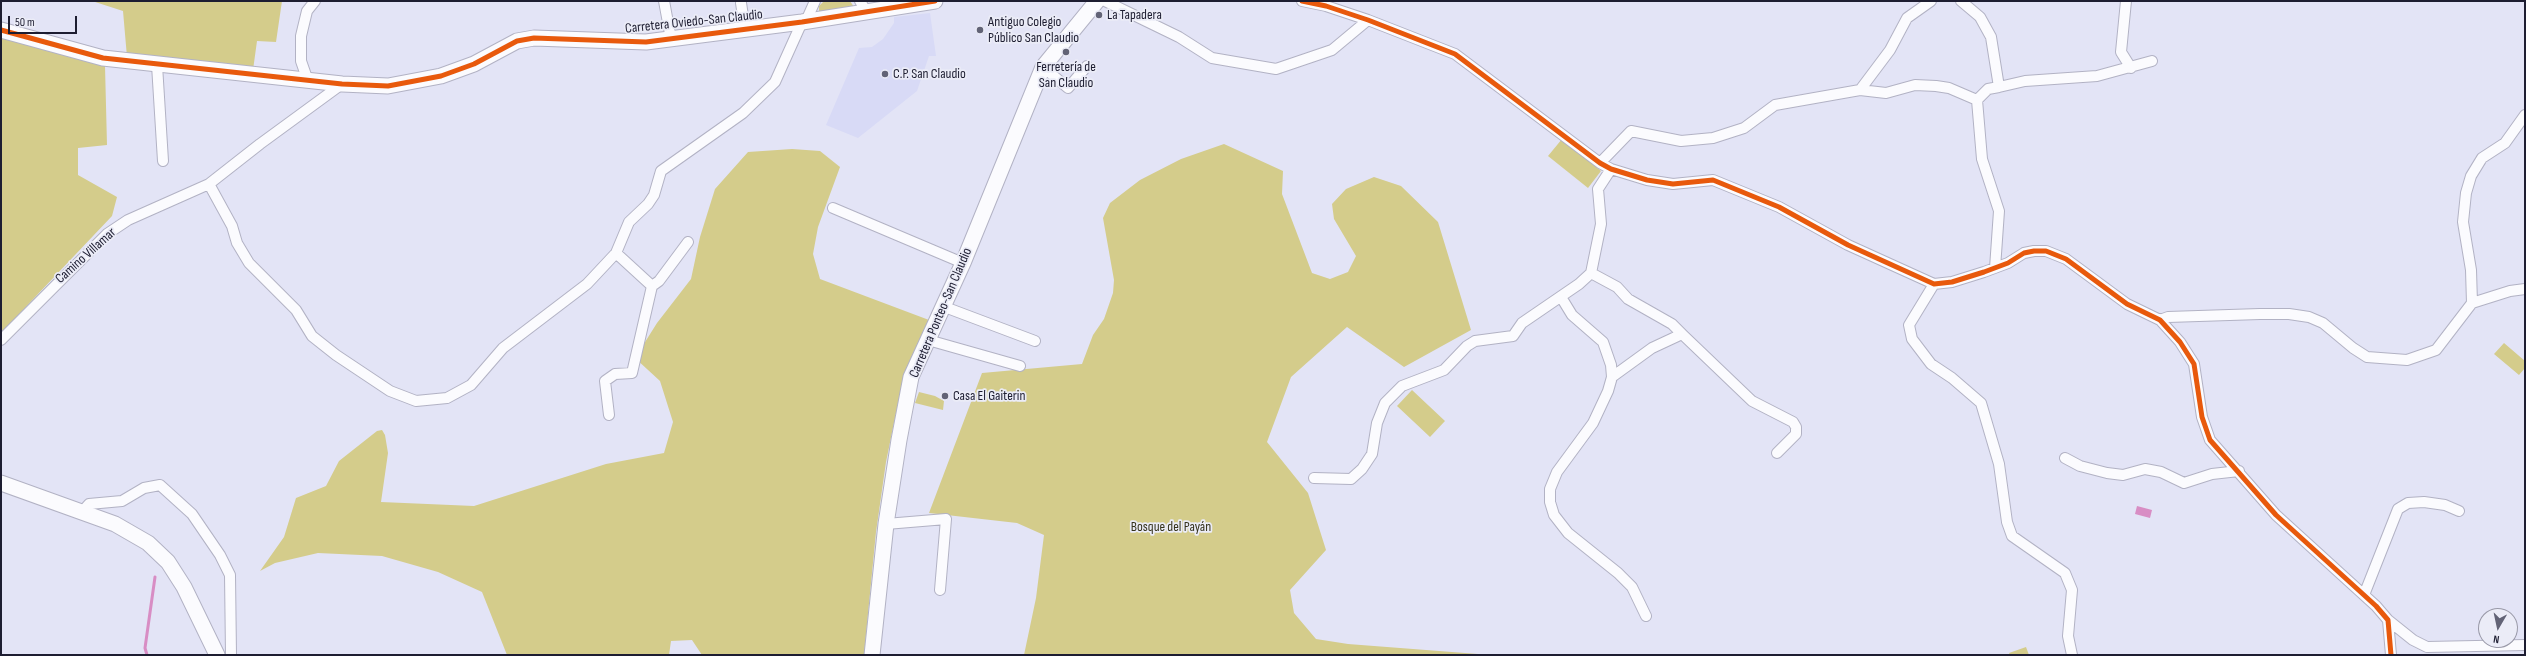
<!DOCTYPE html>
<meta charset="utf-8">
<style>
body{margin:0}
#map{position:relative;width:2526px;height:656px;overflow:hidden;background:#e3e4f6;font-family:"Sofia Sans Condensed",sans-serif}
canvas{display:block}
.frame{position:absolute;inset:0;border:2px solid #1d1d31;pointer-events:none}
.north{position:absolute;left:2478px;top:608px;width:40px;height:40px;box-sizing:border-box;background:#ebecf7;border:1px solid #9999a8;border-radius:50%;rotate:189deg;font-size:11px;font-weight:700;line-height:16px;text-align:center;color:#1d1d31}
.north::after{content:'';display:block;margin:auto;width:14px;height:18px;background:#626376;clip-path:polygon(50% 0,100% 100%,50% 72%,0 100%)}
.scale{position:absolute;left:8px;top:16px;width:69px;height:18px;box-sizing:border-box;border:2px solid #1d1d31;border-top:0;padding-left:5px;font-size:12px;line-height:14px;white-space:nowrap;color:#1d1d31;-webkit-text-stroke:3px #ebecf7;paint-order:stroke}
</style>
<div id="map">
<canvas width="2526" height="656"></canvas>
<div class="frame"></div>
<div class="north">N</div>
<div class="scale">50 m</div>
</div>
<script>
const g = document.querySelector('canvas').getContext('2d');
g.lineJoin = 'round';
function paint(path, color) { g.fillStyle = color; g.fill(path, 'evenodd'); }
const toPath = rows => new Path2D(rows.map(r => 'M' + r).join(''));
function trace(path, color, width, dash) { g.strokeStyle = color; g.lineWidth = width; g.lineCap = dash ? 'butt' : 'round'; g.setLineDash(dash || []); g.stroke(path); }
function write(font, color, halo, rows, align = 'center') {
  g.font = font + ' "Sofia Sans Condensed",sans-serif'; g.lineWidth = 3.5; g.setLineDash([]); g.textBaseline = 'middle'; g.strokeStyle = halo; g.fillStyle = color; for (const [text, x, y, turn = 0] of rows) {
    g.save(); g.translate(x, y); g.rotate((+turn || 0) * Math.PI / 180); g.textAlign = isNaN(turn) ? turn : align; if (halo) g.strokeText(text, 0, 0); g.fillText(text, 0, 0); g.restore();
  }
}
paint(toPath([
 [930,13,936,56,929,56,917,91,858,138,826,125,859,48,872,47,883,39,894,23,894,17]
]), '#d8daf6');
paint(toPath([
 [92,1,282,1,276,42,257,41,253,70,127,57,123,11],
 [824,1,850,1,854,7,819,12,819,6],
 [1,36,105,66,107,145,78,148,78,175,117,197,112,216,1,333],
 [1562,139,1601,171,1588,188,1548,156],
 [1224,144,1283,171,1282,194,1312,273,1330,279,1348,272,1356,256,1334,219,1332,204,1346,189,1374,177,1401,186,1438,222,1471,330,1404,367,1347,327,1291,377,1267,442,1308,493,1326,550,1290,590,1294,613,1316,639,1348,644,1491,655,1024,655,1036,598,1044,535,1017,523,929,513,982,373,1082,364,1093,335,1104,319,1113,293,1114,280,1103,218,1110,203,1140,180,1181,159],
 [792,149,820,151,840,167,818,227,813,254,820,279,929,320,904,374,886,462,876,532,864,655,702,655,692,640,671,641,669,655,507,655,482,592,438,572,382,556,318,553,275,563,260,571,284,537,296,498,326,486,339,461,377,431,382,430,385,435,388,453,381,502,474,506,606,464,664,453,673,422,660,381,635,358,657,323,691,279,700,237,715,189,748,152],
 [2504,343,2525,361,2525,368,2519,375,2494,354],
 [1412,390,1445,421,1430,437,1397,406],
 [919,392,935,396,944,401,943,410,915,403],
 [2026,647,2029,655,2010,655,2009,653]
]), '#d4cc8b');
paint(toPath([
 [2137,506,2152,510,2150,518,2135,514]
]), '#d88dc4');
trace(toPath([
 [147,655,145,648,155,577]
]), '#d88dc4', 3);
const street = toPath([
 [664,1,671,39],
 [860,1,866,11],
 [1105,1,1179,37,1212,58,1276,69,1332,50,1368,20],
 [1302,1,1326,6,1368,20,1455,54,1600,163,1611,169,1647,180,1673,184,1713,180,1779,207,1848,245,1934,284,1952,282,1984,272,2008,263,2024,253,2034,251,2046,251,2066,259,2127,304,2160,320,2180,342,2194,364,2202,417,2210,440,2276,515,2376,606,2388,620,2391,655],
 [1961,1,1980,17,1991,37,1999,87],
 [2126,1,2121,52,2131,68],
 [741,3,745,29],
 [806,21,815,1],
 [157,65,163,161],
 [1043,67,1068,88,1087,66],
 [308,81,301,61,301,36,307,11,315,1],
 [1860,90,1886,93,1915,85,1936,86,1949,88,1977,100,1988,89,1999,87,2025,81,2097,76,2152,61],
 [1977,100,1982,159,1999,211,1995,268],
 [1600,163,1631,131,1681,141,1713,138,1744,128,1775,105,1860,90,1890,50,1907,18,1931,1],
 [209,184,232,226,237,243,249,263,296,310,312,336,336,355,390,391,416,401,447,398,471,385,503,348,587,284,616,253,629,222,648,204,654,195,661,171,743,113,775,82,802,22],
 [833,208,963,263],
 [1591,273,1617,287,1628,299,1672,324,1682,334,1652,348,1612,377],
 [1934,284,1909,325,1912,339,1931,364,1952,378,1981,403,1999,464,2007,522,2012,536,2065,573,2072,590,2068,636,2072,655],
 [652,286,659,281,688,242],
 [1561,297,1572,315,1603,342,1611,365,1612,377,1608,391,1593,423,1557,472,1550,489,1550,502,1554,515,1568,533,1618,573,1632,587,1646,616],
 [2472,303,2471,270,2463,222,2466,193,2471,176,2482,158,2505,143,2525,115],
 [942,306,1035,341],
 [2160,320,2168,317,2260,314,2289,314,2309,317,2323,323,2353,348,2367,357,2407,360,2436,350,2472,303,2510,291,2525,289],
 [1682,334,1752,401,1793,422,1796,427,1796,434,1777,453],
 [1,340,107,234,128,220,209,184,260,144,342,84],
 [928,340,1020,366],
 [609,415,605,381,615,374,632,373,652,286,616,253],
 [2065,458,2080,466,2107,473,2123,475,2145,469,2161,472,2184,483,2212,474,2239,471],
 [1314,478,1351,479,1362,469,1372,454,1377,423,1385,403,1402,386,1444,370,1467,346,1475,341,1513,336,1522,323,1579,284,1591,273,1601,224,1598,189,1611,169],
 [81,513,89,504,122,501,144,488,160,485,192,514,220,555,230,575,231,655],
 [886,524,946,519,940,590],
 [2364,595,2398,509,2408,503,2424,502,2445,505,2459,511],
 [2388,620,2413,640,2427,647,2525,645]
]);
const secondary = toPath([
 [1,30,103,58,342,84,388,86,441,76,474,64,517,41,534,38,646,42,802,22,935,1],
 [1,483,115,524,148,543,168,562,184,587,217,655],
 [872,655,886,524,899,440,911,377,963,263,1043,67,1097,1]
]);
trace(street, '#b2b2c4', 12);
trace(secondary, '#b2b2c4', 17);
trace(street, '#fbfbfe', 10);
trace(secondary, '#fbfbfe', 15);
trace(toPath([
 [1302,1,1326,6,1368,20,1455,54,1600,163,1611,169,1647,180,1673,184,1713,180,1779,207,1848,245,1934,284,1952,282,1984,272,2008,263,2024,253,2034,251,2046,251,2066,259,2127,304,2160,320,2180,342,2194,364,2202,417,2210,440,2276,515,2376,606,2388,620,2391,655],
 [1,30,103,58,342,84,388,86,441,76,474,64,517,41,534,38,646,42,802,22,935,1]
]), '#e8590c', 5);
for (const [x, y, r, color] of [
 [1099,15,4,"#626376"],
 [980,30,4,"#626376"],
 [1066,52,4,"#626376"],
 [885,74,4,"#626376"],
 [945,396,4,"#626376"]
]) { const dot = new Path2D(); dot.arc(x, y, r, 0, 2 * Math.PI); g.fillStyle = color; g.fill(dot); trace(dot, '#ebecf7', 1.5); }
write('14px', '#1d1d31', '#ebecf7', [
 ["La Tapadera",1107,15],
 ["Antiguo Colegio",988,22],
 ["Público San Claudio",988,38],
 ["Ferretería de",1066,67,"center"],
 ["San Claudio",1066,83,"center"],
 ["C.P. San Claudio",893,74],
 ["Casa El Gaiterin",953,396]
], 'left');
write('14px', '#1d1d31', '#ebecf7', [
 ["Carretera Oviedo-San Claudio",694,22,-6],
 ["Camino Villamar",86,256,-42],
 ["Carretera Ponteo-San Claudio",941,313,-67]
]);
write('14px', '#34321b', '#ebecf7', [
 ["Bosque del Payán",1171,527]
]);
</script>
